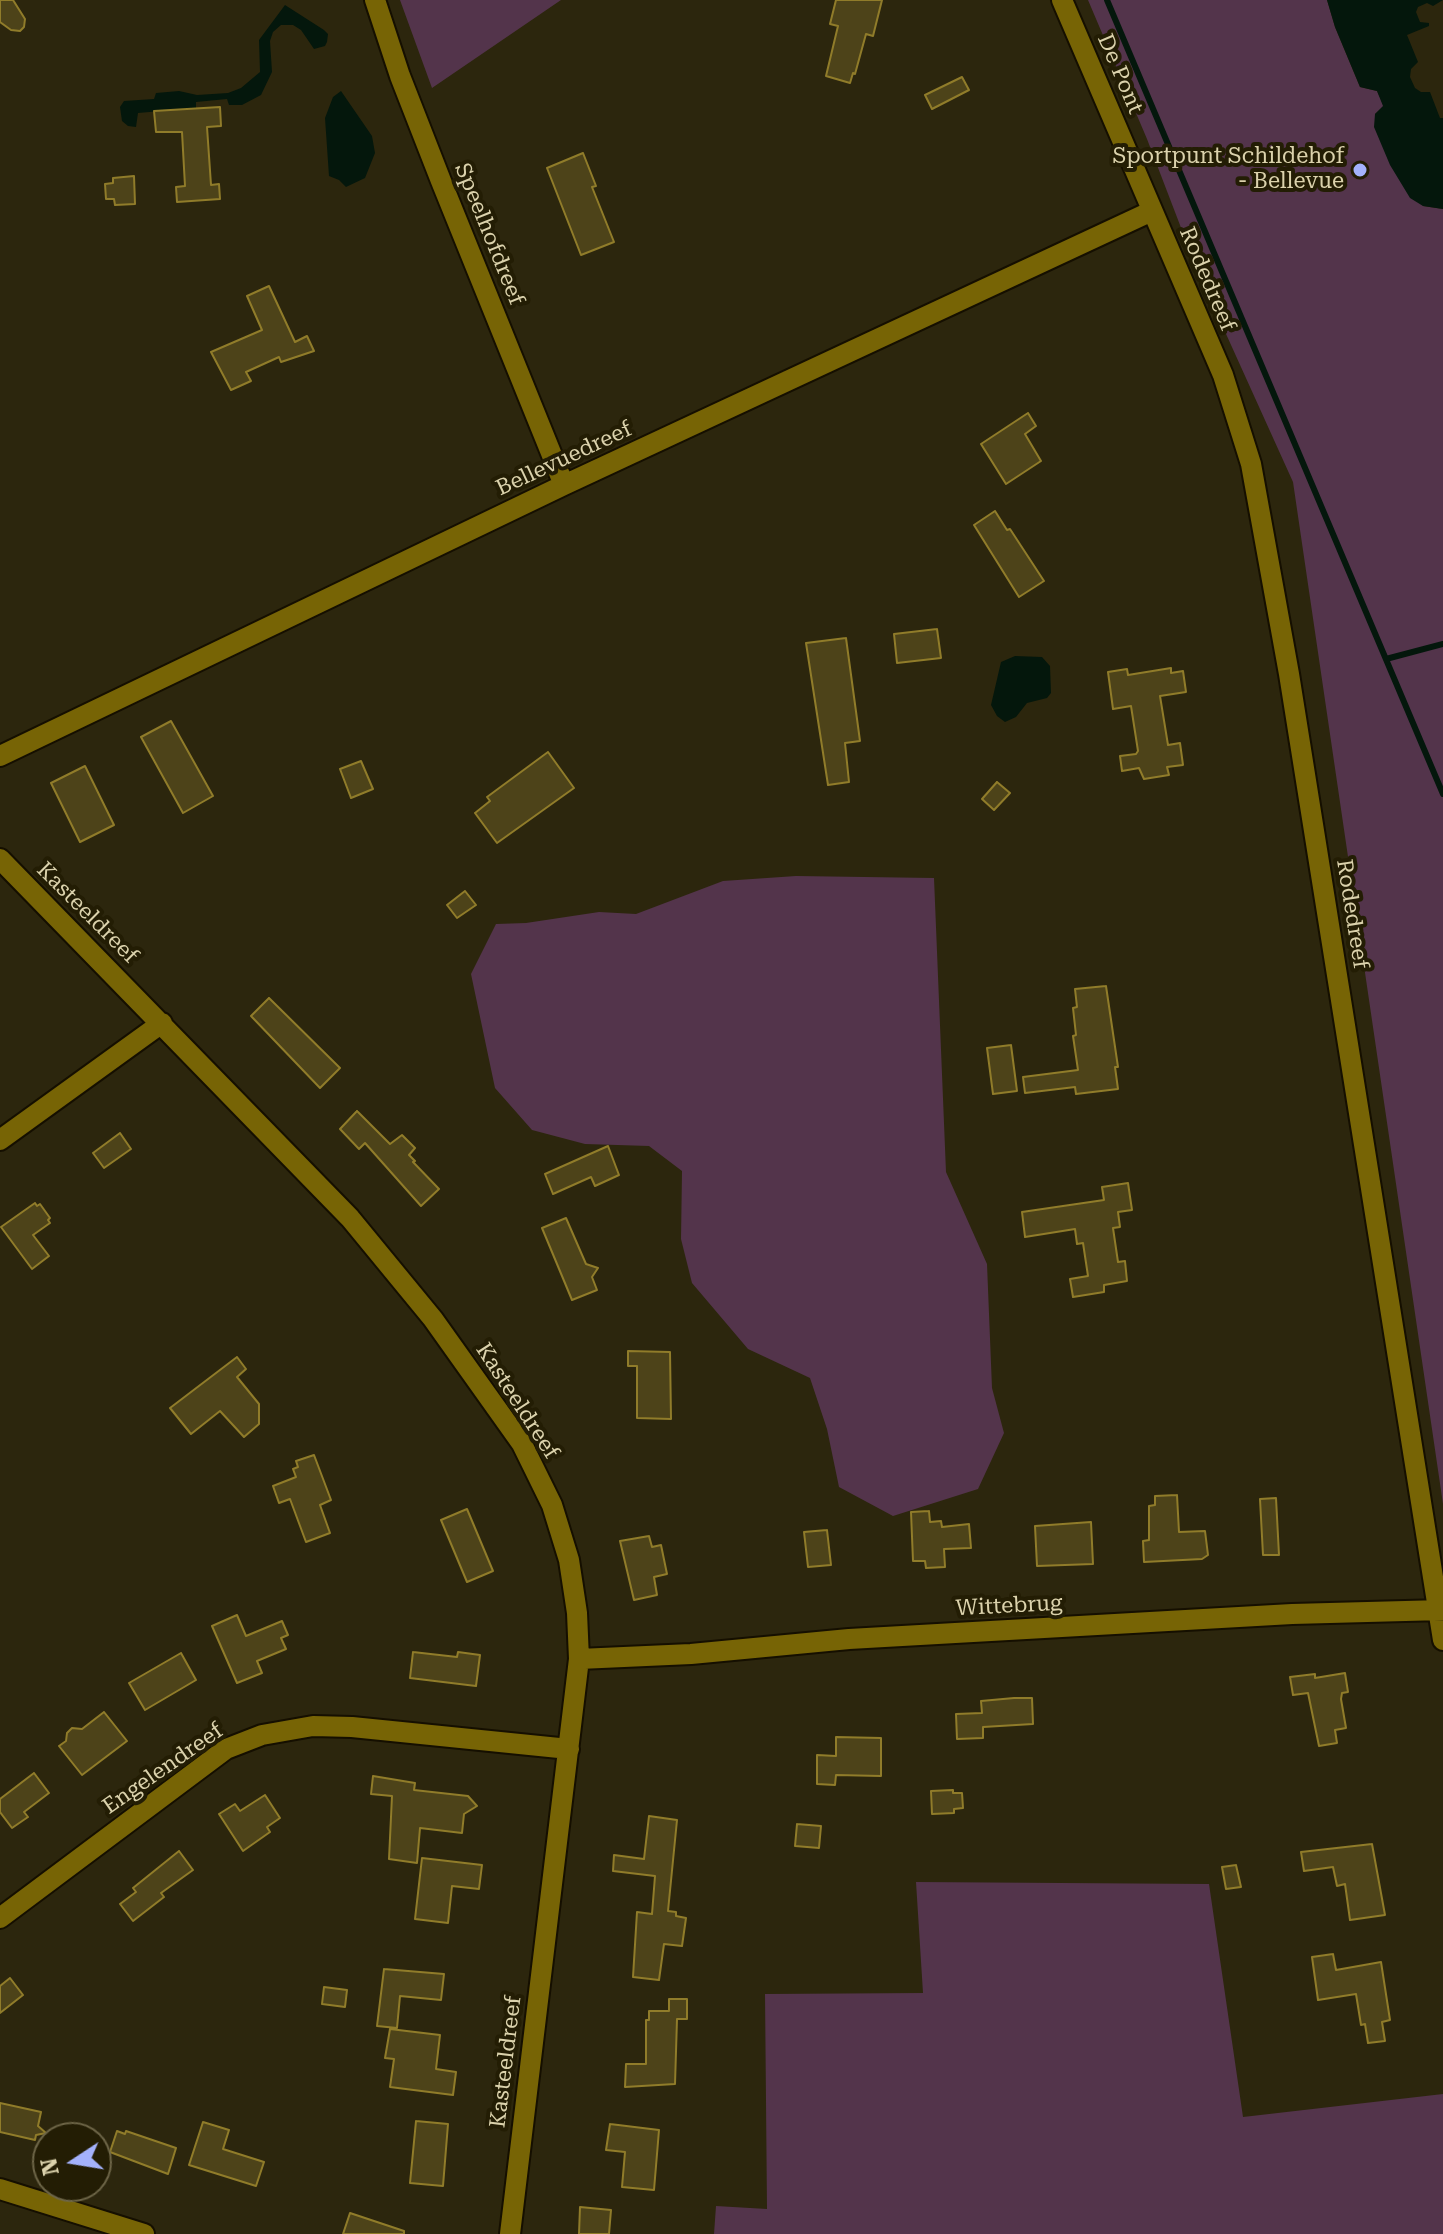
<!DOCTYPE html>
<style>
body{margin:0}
#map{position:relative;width:1443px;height:2234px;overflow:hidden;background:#2c260d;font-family:"Roboto Serif",serif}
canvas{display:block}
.north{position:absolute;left:32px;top:2122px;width:80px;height:80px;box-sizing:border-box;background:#231d04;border:2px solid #6d6547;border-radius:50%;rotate:258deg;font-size:22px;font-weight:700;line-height:32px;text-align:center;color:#dbd2ac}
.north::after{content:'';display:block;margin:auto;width:28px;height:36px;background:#a4b2fc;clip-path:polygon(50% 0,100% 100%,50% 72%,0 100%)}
</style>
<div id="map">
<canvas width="1443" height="2234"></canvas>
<div class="north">N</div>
</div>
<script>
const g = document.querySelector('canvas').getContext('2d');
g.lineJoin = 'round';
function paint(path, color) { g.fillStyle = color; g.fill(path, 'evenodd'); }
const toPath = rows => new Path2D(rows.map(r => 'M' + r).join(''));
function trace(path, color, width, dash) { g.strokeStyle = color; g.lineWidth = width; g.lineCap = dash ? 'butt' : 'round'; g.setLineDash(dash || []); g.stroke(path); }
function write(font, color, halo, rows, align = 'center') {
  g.font = font + ' "Roboto Serif",serif'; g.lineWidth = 8; g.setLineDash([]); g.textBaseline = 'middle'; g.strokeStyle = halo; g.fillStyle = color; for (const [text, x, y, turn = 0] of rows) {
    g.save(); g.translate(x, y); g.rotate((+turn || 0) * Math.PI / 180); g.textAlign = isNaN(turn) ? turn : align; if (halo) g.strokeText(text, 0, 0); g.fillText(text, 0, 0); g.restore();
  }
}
paint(toPath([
 [400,0,561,0,432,88],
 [1088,0,1327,0,1335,27,1360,87,1377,91,1384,106,1375,114,1423,206,1443,209,1443,1504,1293,482,1198,272,1147,139],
 [796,876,934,878,946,1172,987,1264,992,1388,1004,1433,978,1489,893,1516,839,1487,827,1429,810,1378,748,1349,692,1283,681,1239,682,1171,649,1146,585,1144,532,1130,495,1088,471,974,496,924,526,923,599,912,636,914,723,881],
 [916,1882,1209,1884,1243,2117,1443,2094,1443,2234,714,2234,716,2206,767,2209,765,1994,923,1993]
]), '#53344b');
paint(toPath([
 [1327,0,1443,0,1433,6,1427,3,1418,7,1416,12,1420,22,1429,23,1429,26,1407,35,1418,62,1411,69,1410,77,1415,88,1421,92,1430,92,1440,118,1443,118,1443,209,1423,206,1410,198,1390,165,1374,127,1375,114,1383,106,1377,91,1360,87,1335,27],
 [285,5,324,30,328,34,327,42,325,46,314,49,301,30,293,25,281,25,273,32,270,41,272,72,261,95,242,105,229,105,227,99,196,102,196,108,138,113,136,127,128,126,122,121,120,107,124,101,154,99,156,93,179,91,197,95,228,93,241,88,260,72,259,40],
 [341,91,372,136,375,153,365,178,346,187,339,180,329,176,325,118,333,97],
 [1015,656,1042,657,1050,666,1051,693,1047,698,1027,703,1016,717,1005,722,997,716,991,705,1001,662]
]), '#04170c');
trace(toPath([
 [1107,0,1443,794],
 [1386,659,1443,644]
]), '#04170c', 6);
const building = toPath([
 [0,0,13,0,25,19,24,27,20,31,11,30,0,22,0,0],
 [836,0,882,0,873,36,866,34,855,74,853,73,850,83,826,76,838,26,830,24,836,0],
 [962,77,969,90,932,109,925,95,962,77],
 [220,107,221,126,207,127,211,185,219,184,220,199,177,202,176,187,185,186,182,132,156,132,154,111,220,107],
 [583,153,596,186,592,187,614,242,581,255,547,168,583,153],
 [134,176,135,204,115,205,114,199,106,199,105,184,113,183,113,178,134,176],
 [269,286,295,342,307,336,314,351,281,362,279,357,246,372,251,381,231,390,211,352,262,330,247,296,269,286],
 [1028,413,1036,426,1025,434,1041,461,1006,484,981,444,1028,413],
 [995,511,1007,530,1010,529,1044,581,1019,597,974,525,995,511],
 [937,629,941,658,897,663,894,634,937,629],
 [846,638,860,741,845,743,849,782,828,785,806,643,846,638],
 [1171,668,1171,673,1183,671,1186,692,1160,696,1168,745,1180,743,1183,765,1167,767,1169,775,1144,779,1139,768,1122,771,1120,756,1136,754,1138,751,1131,706,1113,709,1108,672,1127,669,1128,675,1171,668],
 [171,721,213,796,183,813,141,737,171,721],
 [548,752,574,788,497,843,475,813,490,801,487,797,548,752],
 [361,761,373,789,351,798,340,769,361,761],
 [85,766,114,825,80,842,51,783,85,766],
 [997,782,1010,793,994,810,982,799,997,782],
 [465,891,476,905,457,918,447,905,465,891],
 [1106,986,1118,1067,1115,1067,1118,1089,1076,1094,1075,1087,1025,1093,1023,1077,1078,1070,1073,1036,1076,1035,1073,1008,1077,1007,1075,989,1106,986],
 [269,998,340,1068,320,1088,251,1016,269,998],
 [1011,1045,1017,1091,993,1094,987,1048,1011,1045],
 [357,1111,390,1144,402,1135,415,1148,409,1155,415,1161,413,1162,439,1189,421,1206,365,1143,359,1149,340,1129,357,1111],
 [120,1133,131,1149,104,1168,93,1153,120,1133],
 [608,1146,619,1175,595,1186,591,1177,553,1194,545,1174,608,1146],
 [1128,1183,1132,1210,1118,1212,1120,1227,1113,1228,1118,1262,1125,1261,1127,1281,1104,1285,1104,1292,1073,1297,1070,1279,1088,1276,1083,1243,1077,1244,1075,1229,1025,1237,1022,1212,1104,1200,1102,1187,1128,1183],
 [35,1203,37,1206,40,1204,50,1218,48,1220,50,1223,33,1235,49,1256,32,1269,1,1227,35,1203],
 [566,1218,586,1264,598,1268,592,1277,597,1290,572,1300,542,1228,566,1218],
 [628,1351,670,1352,671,1419,637,1418,637,1366,628,1366,628,1351],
 [237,1357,246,1369,237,1377,259,1404,259,1424,244,1437,220,1411,191,1434,170,1408,237,1357],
 [314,1455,331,1500,320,1505,330,1533,306,1542,290,1499,279,1503,273,1486,296,1477,293,1469,298,1467,296,1461,314,1455],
 [1177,1495,1179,1532,1205,1531,1208,1555,1202,1559,1144,1562,1143,1541,1149,1540,1149,1506,1155,1505,1155,1496,1177,1495],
 [1276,1498,1279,1555,1263,1555,1260,1499,1276,1498],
 [467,1509,493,1571,467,1582,441,1520,467,1509],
 [929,1511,930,1522,941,1521,942,1527,969,1524,971,1548,944,1549,945,1567,926,1568,925,1561,913,1561,911,1512,929,1511],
 [1091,1522,1093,1564,1037,1566,1035,1526,1091,1522],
 [827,1530,831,1565,808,1567,804,1532,827,1530],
 [649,1536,652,1547,661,1545,667,1574,654,1577,657,1595,634,1600,620,1541,649,1536],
 [237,1615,246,1636,282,1621,288,1635,281,1638,286,1649,257,1661,262,1673,237,1683,212,1626,237,1615],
 [413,1652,457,1657,458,1652,480,1655,476,1686,410,1678,413,1652],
 [181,1653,196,1680,145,1710,129,1683,181,1653],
 [1345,1673,1348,1692,1342,1693,1341,1699,1346,1728,1335,1730,1337,1743,1319,1746,1308,1693,1293,1695,1290,1677,1315,1674,1315,1678,1345,1673],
 [1014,1698,1032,1698,1033,1724,983,1727,983,1738,957,1739,956,1714,982,1713,981,1701,1014,1698],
 [104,1712,127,1741,82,1775,59,1746,66,1741,67,1733,72,1728,82,1729,104,1712],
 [836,1737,881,1738,881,1776,836,1775,835,1785,817,1784,817,1755,836,1756,836,1737],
 [34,1773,49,1793,24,1812,28,1817,12,1828,0,1812,0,1799,34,1773],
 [373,1776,415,1783,414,1790,468,1796,477,1806,464,1814,462,1833,420,1828,417,1863,389,1859,392,1796,371,1794,373,1776],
 [953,1790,953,1793,962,1793,963,1808,954,1809,954,1813,932,1814,931,1791,953,1790],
 [265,1795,280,1818,267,1827,270,1832,243,1851,219,1814,235,1804,240,1811,265,1795],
 [649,1816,677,1820,668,1911,676,1912,676,1916,686,1918,682,1946,664,1944,659,1980,633,1977,637,1912,652,1914,655,1876,613,1871,614,1855,644,1859,649,1816],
 [797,1824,821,1826,819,1848,795,1846,797,1824],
 [1372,1844,1385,1915,1350,1920,1345,1884,1337,1886,1333,1867,1304,1871,1301,1852,1372,1844],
 [179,1851,193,1870,161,1893,164,1897,133,1921,120,1904,136,1892,133,1888,179,1851],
 [422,1858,482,1865,479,1889,452,1886,448,1923,415,1919,422,1858],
 [1236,1865,1241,1887,1226,1889,1222,1867,1236,1865],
 [1333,1954,1336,1970,1381,1962,1390,2020,1382,2022,1385,2041,1368,2043,1365,2024,1361,2025,1356,1994,1318,2000,1312,1957,1333,1954],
 [384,1969,444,1974,441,2000,400,1996,397,2028,377,2026,384,1969],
 [10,1978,23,1995,0,2013,0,1986,10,1978],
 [324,1987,347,1990,345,2007,322,2004,324,1987],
 [669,1999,687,1999,687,2019,677,2019,675,2084,625,2087,626,2064,646,2064,646,2020,649,2020,649,2011,669,2011,669,1999],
 [390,2029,440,2035,436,2069,456,2072,453,2095,390,2087,394,2059,385,2058,390,2029],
 [0,2103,41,2112,38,2126,46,2133,36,2135,35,2140,0,2132,0,2103],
 [416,2121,448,2124,443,2186,410,2183,416,2121],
 [203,2122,229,2130,223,2149,264,2162,256,2186,189,2165,203,2122],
 [610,2124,659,2130,654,2190,622,2187,625,2152,606,2150,610,2124],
 [117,2131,125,2134,126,2131,176,2148,168,2174,110,2152,117,2131],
 [580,2207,611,2210,609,2234,579,2234,580,2207],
 [350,2213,404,2231,404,2234,343,2234,350,2213]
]);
paint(building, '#4d4319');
trace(building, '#907c2a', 2);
const minor = toPath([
 [375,0,400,76,441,181,564,485],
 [1062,0,1223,375,1251,464,1289,674,1443,1640],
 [0,756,564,485,1152,211],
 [0,859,350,1218,433,1319,522,1444,552,1505,569,1560,577,1613,579,1659,510,2234],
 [0,1140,162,1023],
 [579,1659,691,1654,849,1639,1292,1614,1443,1610],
 [0,1918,226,1749,262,1735,313,1726,352,1727,569,1749],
 [0,2189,144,2234]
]);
trace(minor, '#150f00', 24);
trace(minor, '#776405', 20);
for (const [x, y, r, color] of [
 [1360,170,8,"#a4b2fc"]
]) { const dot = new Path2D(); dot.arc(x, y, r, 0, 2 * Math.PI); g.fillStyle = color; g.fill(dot); trace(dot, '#231d04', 3); }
write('22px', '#dbd2ac', '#231d04', [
 ["De Pont",1120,74,67],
 ["Speelhofdreef",489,234,68],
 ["Rodedreef",1207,279,67],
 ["Bellevuedreef",564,459,-25],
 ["Kasteeldreef",87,913,45],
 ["Rodedreef",1352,914,81],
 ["Kasteeldreef",517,1401,57],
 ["Wittebrug",1009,1606,-3],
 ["Engelendreef",163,1769,-35],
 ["Kasteeldreef",506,2062,-83]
]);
write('22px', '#dbd2ac', '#231d04', [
 ["Sportpunt Schildehof",1344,157],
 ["- Bellevue",1344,182]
], 'right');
</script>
